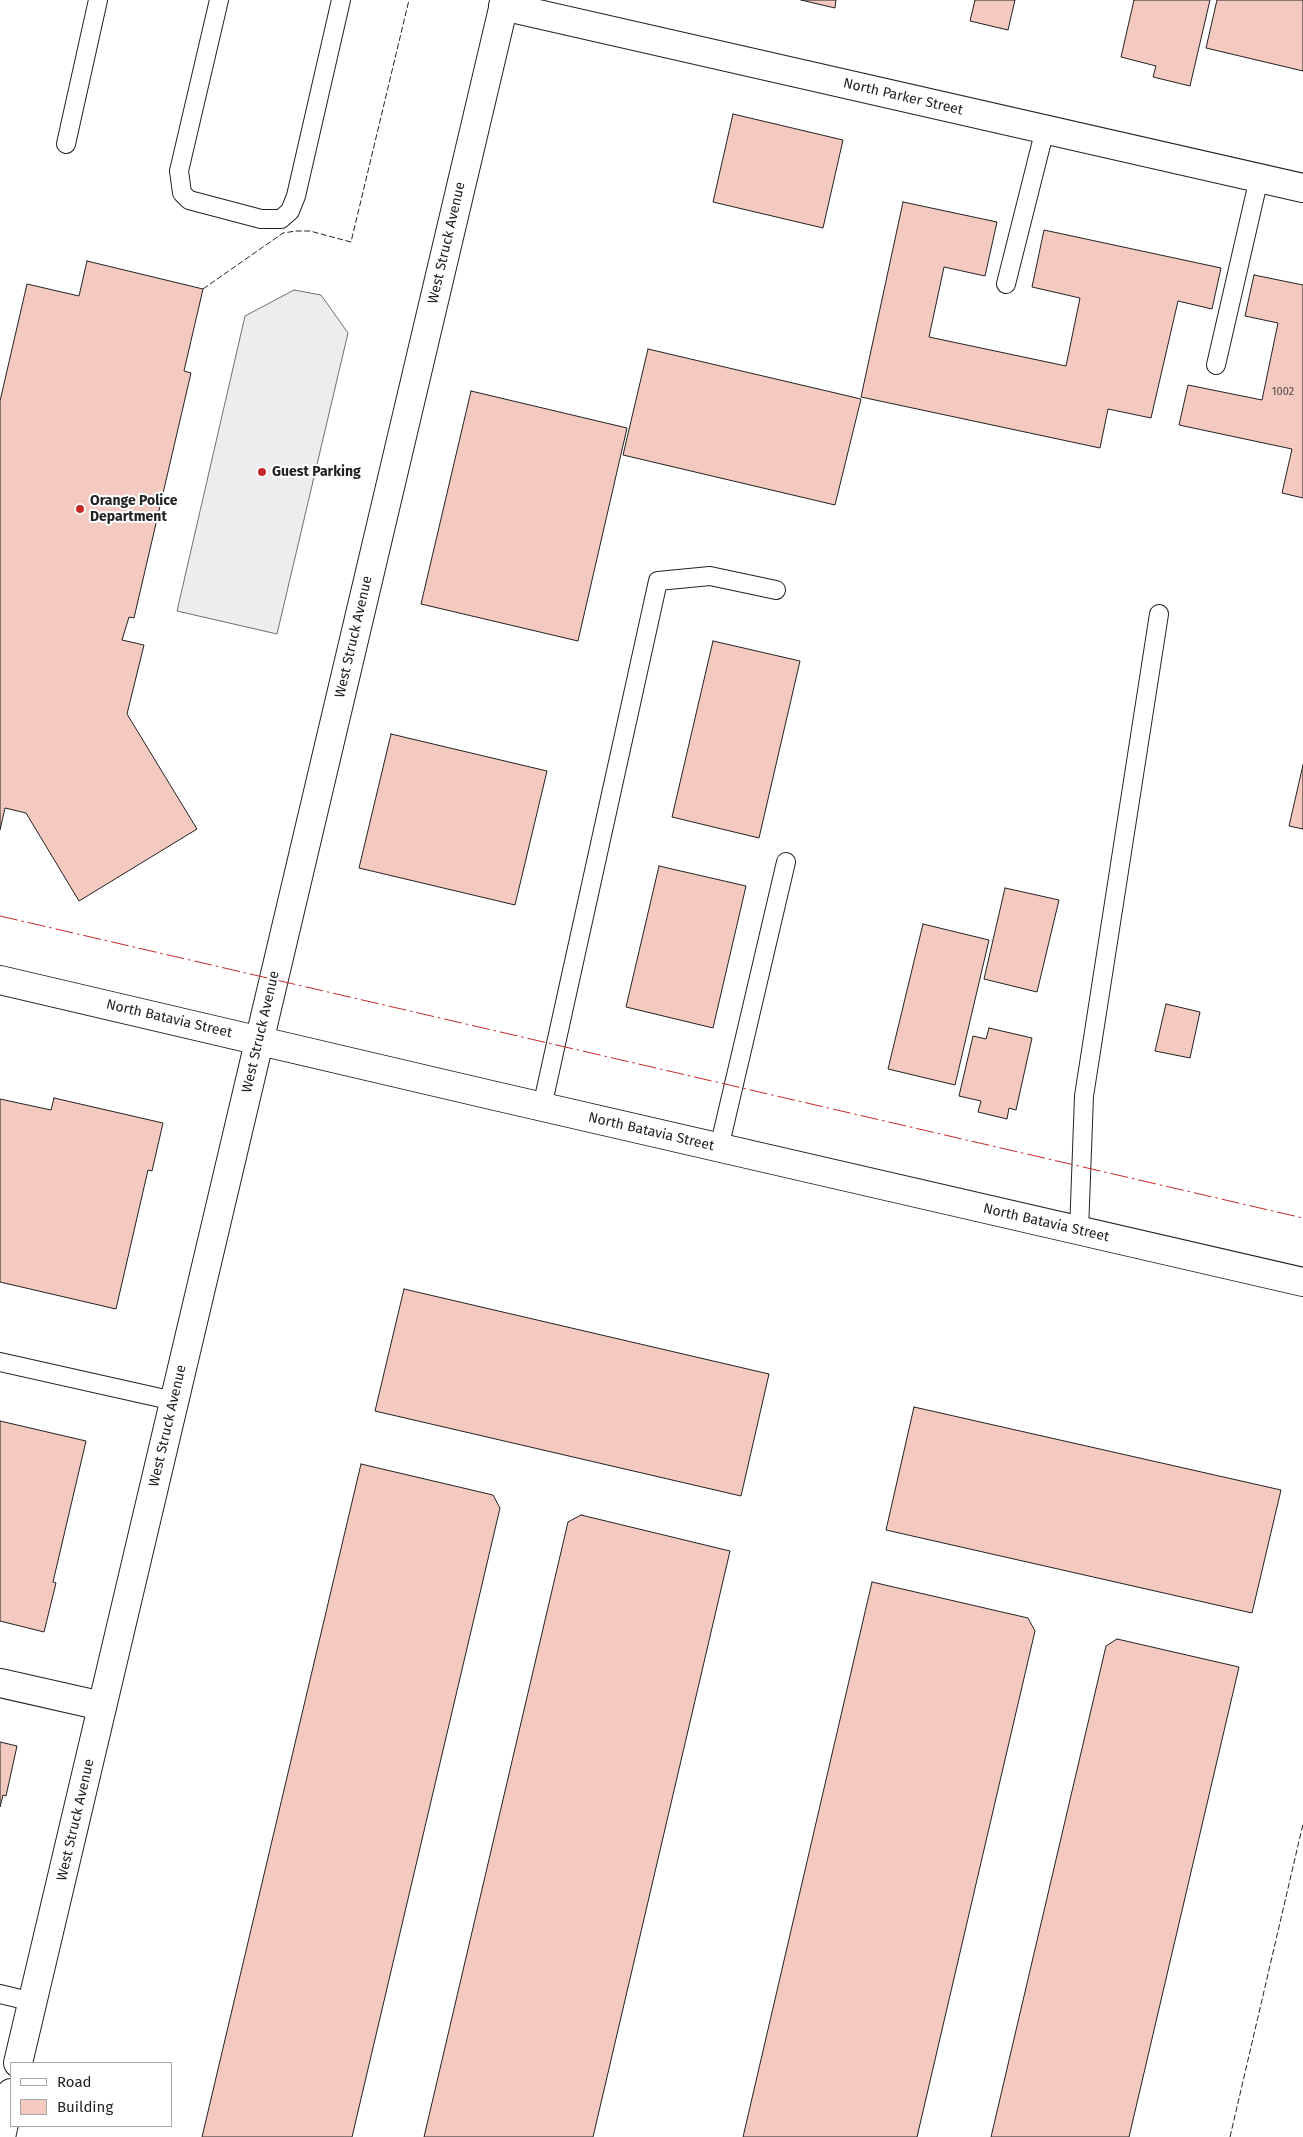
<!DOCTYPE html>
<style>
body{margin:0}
#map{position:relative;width:1303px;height:2137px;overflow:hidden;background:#fff;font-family:"Fira Sans",sans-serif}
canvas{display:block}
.legend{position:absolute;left:10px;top:2062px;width:162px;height:65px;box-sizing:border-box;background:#fff;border:1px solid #a7a7a7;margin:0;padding:6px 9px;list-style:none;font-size:15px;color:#222}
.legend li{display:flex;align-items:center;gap:10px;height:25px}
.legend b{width:25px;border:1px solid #a7a7a7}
</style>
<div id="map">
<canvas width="1303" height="2137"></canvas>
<ul class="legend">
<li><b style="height:6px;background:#fff"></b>Road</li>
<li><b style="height:14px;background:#f3c9c0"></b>Building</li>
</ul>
</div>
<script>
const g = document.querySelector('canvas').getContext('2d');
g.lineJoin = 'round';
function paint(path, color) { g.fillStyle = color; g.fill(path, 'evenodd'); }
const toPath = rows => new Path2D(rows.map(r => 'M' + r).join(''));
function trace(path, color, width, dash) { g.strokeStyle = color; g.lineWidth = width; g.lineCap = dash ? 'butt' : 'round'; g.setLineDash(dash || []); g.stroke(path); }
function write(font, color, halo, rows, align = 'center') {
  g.font = font + ' "Fira Sans",sans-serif'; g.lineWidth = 4; g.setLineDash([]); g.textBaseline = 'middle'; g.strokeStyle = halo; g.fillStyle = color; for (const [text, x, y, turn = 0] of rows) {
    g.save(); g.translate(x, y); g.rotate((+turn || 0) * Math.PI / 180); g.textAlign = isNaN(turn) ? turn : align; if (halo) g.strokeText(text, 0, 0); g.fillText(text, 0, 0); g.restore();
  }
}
const parking = toPath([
 [294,290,321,295,348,333,277,634,177,611,245,316,294,290]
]);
paint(parking, '#ededed');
trace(parking, '#6f6f6f', 1);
const building = toPath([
 [801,0,836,0,835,8,801,0],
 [975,0,1015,0,1008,30,970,21,975,0],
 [1134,0,1210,0,1190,86,1153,77,1156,66,1121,57,1134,0],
 [1217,0,1303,0,1303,71,1206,48,1217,0],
 [733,114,843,140,823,228,713,202,733,114],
 [903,202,997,222,985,276,944,267,929,337,1066,366,1080,298,1032,287,1044,230,1221,268,1212,309,1178,301,1151,418,1108,409,1100,448,861,397,903,202],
 [87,261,203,289,184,371,191,373,134,618,129,617,122,640,144,645,127,714,197,829,79,901,26,813,5,808,0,830,0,401,27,284,79,296,87,261],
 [1254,275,1303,285,1303,498,1282,493,1292,449,1179,425,1188,385,1262,400,1278,323,1245,316,1254,275],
 [648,349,861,399,835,505,623,455,648,349],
 [471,391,627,428,578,641,421,604,471,391],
 [713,641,800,661,759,838,672,817,713,641],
 [391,734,547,771,515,905,359,868,391,734],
 [1303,765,1303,829,1289,826,1303,765],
 [659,866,746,886,713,1028,626,1007,659,866],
 [1005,888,1059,900,1037,992,984,979,1005,888],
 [923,924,989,940,955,1085,888,1069,923,924],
 [1166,1004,1200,1012,1190,1058,1155,1051,1166,1004],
 [989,1028,1032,1038,1016,1110,1009,1108,1007,1119,978,1112,981,1101,959,1096,973,1036,986,1039,989,1028],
 [54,1098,163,1123,152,1171,148,1170,116,1309,0,1282,0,1099,51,1110,54,1098],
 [404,1289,769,1374,741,1496,375,1411,404,1289],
 [914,1407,1281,1490,1252,1613,886,1530,914,1407],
 [0,1421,86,1441,53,1582,56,1583,44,1632,0,1621,0,1421],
 [361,1464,493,1495,500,1508,352,2137,202,2137,361,1464],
 [581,1515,730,1551,593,2137,424,2137,568,1522,581,1515],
 [872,1582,1028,1618,1035,1631,917,2137,743,2137,872,1582],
 [1117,1639,1239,1667,1129,2137,991,2137,1106,1646,1117,1639],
 [0,1742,17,1746,6,1796,3,1795,0,1807,0,1742]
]);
paint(building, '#f3c9c0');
trace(building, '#222', 1);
const lane = toPath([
 [219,0,179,171,182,193,189,200,261,219,281,219,290,211,296,196,341,0],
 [66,144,98,0],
 [1006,284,1045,129],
 [1216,365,1259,178],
 [542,1107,658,581,710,576,776,590],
 [719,1148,786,862],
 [1079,1231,1084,1096,1159,614],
 [0,1362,174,1401],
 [0,1994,33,2002]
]);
const street = toPath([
 [503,6,1303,188],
 [0,1683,102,1706]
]);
const secondary = toPath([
 [0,980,491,1095,1303,1282],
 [18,2063,505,0],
 [1,2137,11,2093]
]);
trace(lane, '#222', 20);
trace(street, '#222', 30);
trace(secondary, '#222', 30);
trace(lane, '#fff', 18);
trace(street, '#fff', 28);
trace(secondary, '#fff', 28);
trace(toPath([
 [203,289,283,233,296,231,310,231,351,242,409,0],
 [1230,2137,1303,1824]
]), '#222', 1, [6, 2.5]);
trace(toPath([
 [0,916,1303,1218]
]), '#c62828', 1, [18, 4, 2.5, 4]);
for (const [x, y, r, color] of [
 [262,472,5,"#c62828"],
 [80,509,5,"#c62828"]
]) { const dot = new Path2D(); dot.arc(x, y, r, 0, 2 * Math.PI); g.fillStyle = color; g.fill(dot); trace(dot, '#fff', 2); }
write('11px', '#564c4a', null, [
 ["1002",1283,392]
]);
write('14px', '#222', '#fff', [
 ["North Parker Street",903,97,13],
 ["West Struck Avenue",447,243,-77],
 ["West Struck Avenue",354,637,-77],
 ["North Batavia Street",169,1019,13],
 ["West Struck Avenue",261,1032,-77],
 ["North Batavia Street",651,1132,13],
 ["North Batavia Street",1046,1223,13],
 ["West Struck Avenue",168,1426,-77],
 ["West Struck Avenue",76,1820,-77]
]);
write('bold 14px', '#222', '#fff', [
 ["Guest Parking",272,472],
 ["Orange Police",90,501],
 ["Department",90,517]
], 'left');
</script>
